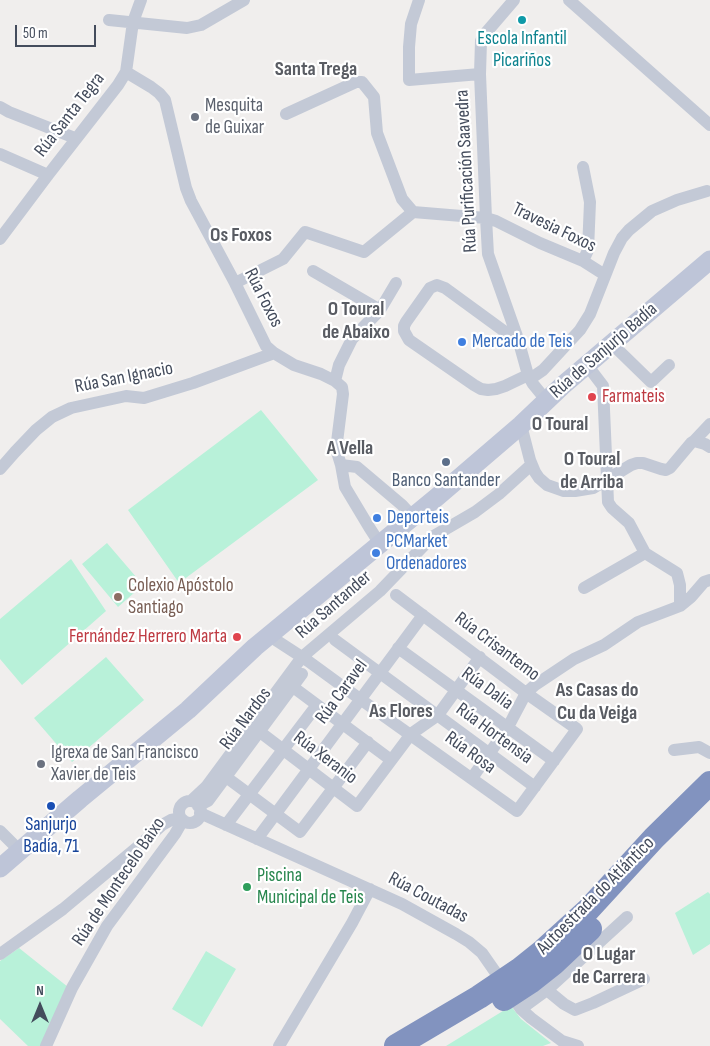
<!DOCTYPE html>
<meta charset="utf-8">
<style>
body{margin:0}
#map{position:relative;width:710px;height:1046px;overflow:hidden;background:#f0eeed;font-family:"Sofia Sans Condensed",sans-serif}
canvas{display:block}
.north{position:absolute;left:15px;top:981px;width:50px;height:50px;-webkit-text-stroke:4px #fff;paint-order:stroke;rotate:0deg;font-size:14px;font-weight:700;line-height:20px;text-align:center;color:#444c5c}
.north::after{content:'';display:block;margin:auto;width:18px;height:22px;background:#444c5c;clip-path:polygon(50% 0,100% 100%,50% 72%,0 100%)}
.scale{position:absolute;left:15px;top:25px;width:81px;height:22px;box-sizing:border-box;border:2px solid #444c5c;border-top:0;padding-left:6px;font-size:15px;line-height:18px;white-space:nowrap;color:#444c5c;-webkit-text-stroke:4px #fff;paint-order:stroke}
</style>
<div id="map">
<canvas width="710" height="1046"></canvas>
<div class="north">N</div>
<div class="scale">50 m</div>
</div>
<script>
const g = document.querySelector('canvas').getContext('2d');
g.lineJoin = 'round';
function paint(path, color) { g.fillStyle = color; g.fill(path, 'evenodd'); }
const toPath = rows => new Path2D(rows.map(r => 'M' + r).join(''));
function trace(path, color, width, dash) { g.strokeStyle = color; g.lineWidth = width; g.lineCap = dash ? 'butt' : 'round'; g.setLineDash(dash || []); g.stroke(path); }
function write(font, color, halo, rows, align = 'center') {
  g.font = font + ' "Sofia Sans Condensed",sans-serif'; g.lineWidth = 4.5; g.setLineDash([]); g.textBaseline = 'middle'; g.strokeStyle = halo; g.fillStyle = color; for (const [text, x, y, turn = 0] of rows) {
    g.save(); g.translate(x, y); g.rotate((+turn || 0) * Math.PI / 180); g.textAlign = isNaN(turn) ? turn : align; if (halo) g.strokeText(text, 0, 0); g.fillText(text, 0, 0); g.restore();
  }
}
paint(toPath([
 [261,410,318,480,179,583,128,510],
 [107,543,143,585,118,607,82,564],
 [71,559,106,611,22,685,0,659,0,619],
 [106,657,144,700,72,762,34,718],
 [708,892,710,894,710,944,693,955,675,913],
 [19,948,68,987,41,1046,28,1046,0,1019,0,961],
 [206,951,236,969,202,1027,172,1009],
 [511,1006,521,1019,551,1043,543,1046,446,1046]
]), '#b8f1d9');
trace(toPath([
 [419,0,411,24,409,47,409,80,480,74],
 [514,0,484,35,481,41,480,74,486,218,488,254,518,339,528,375,533,384,546,400],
 [569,0,710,125],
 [109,20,187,28,201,25,244,0],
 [126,72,151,87,159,93,165,100,186,188,191,201,235,283,266,346,274,353,294,365,321,374,335,381,342,387,343,394,337,442,337,452,341,465,345,487,369,527,380,544],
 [0,107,9,112,75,138],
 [286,114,356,82,362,82,374,97,377,133,402,199,413,212,486,218,496,221,540,243,583,261,605,275],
 [0,154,48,175],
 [0,239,48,175,118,85,126,72,133,22,141,0],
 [583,261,588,250,590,202,583,167],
 [313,271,380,310,352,339,339,365,335,381],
 [235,283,283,259,305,232,364,252,413,212],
 [380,310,396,283],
 [518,339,508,334,445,288,437,285,430,288,406,322,404,326,404,331,409,340,474,385,481,389,488,390,496,389,505,386,528,375],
 [612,344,651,382,669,365],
 [587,365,603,386,608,502,612,508,629,523,645,553,677,573,680,585,680,606],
 [530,379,543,370,580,330,590,314,614,253,622,238,629,230,652,211,677,200,707,191],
 [521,425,530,460,535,472,539,478,547,485,564,491,575,491,593,488,631,465,637,463,643,463,661,469,666,470,670,468,691,443,694,441,705,444,710,447],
 [694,441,710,424],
 [341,465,357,467,402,505,413,517],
 [0,469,15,452,36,430,52,417,71,408,126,396,144,398,193,383,274,353],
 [584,588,645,553],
 [268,635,308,661,360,699,517,811,577,729,526,693,396,595],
 [335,640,535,787],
 [398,648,554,761],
 [293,687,391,760],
 [260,732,357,806,411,734,438,715,480,657],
 [674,750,699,747,710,753],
 [226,777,300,832,368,742],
 [472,778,508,727,526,693,535,685,574,659,604,645,638,622,680,606,691,597,704,582,710,580],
 [191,801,206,787,302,657,380,591,432,537,475,512,499,494,531,465],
 '179 812a11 11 0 1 1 22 0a11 11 0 1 1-22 0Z',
 [198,806,208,801,302,674],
 [200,813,402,904,456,934,469,942,482,953,521,1009,531,1018,562,1041,578,1046],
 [226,825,317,705],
 [0,831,19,850],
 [257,839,423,615],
 [0,954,63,909,141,844,162,825,171,820,181,818],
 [547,990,564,1004,575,1010,593,1003,644,979],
 [521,1009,547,990,627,917],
 [46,1046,72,988,107,926,175,834,183,820],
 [279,1046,352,923,370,889]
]), '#c3c9d6', 12);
trace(toPath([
 [0,868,80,799,188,710,255,647,437,497,521,425,562,386,710,260]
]), '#bec5d8', 19);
trace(toPath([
 [504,999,530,982,554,963,590,929],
 [396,1046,479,997,519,970,544,950,588,910,654,838,710,783]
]), '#8293bf', 24);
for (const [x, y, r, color] of [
 [522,20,5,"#0f9aa8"],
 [195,117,5,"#6b7280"],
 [462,342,5,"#3f7fe0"],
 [592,397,5,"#e0444e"],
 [446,462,5,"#5c6f8a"],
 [377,518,5,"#3f7fe0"],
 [376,553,5,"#3f7fe0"],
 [118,597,5,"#8d6e63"],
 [237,637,5,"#e0444e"],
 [41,764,5,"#6b7280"],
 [51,806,5,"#1a4fb4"],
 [247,887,5,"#2e9e5b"]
]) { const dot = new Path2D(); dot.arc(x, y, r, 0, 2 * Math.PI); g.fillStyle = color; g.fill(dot); trace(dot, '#fff', 2); }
write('19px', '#0d838f', '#fff', [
 ["Escola Infantil",522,39],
 ["Picariños",522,61]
]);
write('19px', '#5b616d', '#fff', [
 ["Mesquita",205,106],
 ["de Guixar",205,128],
 ["Igrexa de San Francisco",51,753],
 ["Xavier de Teis",51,775]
], 'left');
write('19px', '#444c5c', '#fff', [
 ["Rúa Santa Tegra",70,115,-52],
 ["Rúa Purificación Saavedra",467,171,-93],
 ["Travesia Foxos",554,228,26],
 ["Rúa Foxos",263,298,63],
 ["Rúa de Sanjurjo Badía",604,351,-41],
 ["Rúa San Ignacio",124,378,-11],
 ["Rúa Santander",334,605,-41],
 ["Rúa Crisantemo",497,647,37],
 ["Rúa Dalia",487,689,36],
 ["Rúa Caravel",342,692,-54],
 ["Rúa Nardos",246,719,-53],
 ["Rúa Hortensia",494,734,36],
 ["Rúa Rosa",470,753,36],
 ["Rúa Xeranio",325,758,37],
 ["Rúa de Montecelo Baixo",119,882,-56],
 ["Autoestrada do Atlántico",596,896,-45],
 ["Rúa Coutadas",428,898,28]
]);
write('19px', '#366cbe', '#fff', [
 ["Mercado de Teis",472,342],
 ["Deporteis",387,518],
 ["PCMarket",386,542],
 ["Ordenadores",386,564]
], 'left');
write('19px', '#be3a42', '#fff', [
 ["Farmateis",602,397],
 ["Fernández Herrero Marta",227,637,"right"]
], 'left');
write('19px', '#4e5e75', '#fff', [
 ["Banco Santander",446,481]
]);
write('19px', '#785e54', '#fff', [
 ["Colexio Apóstolo",128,586],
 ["Santiago",128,608]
], 'left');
write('19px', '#164399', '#fff', [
 ["Sanjurjo",51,825],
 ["Badía, 71",51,847]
]);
write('19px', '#27864d', '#fff', [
 ["Piscina",257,876],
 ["Municipal de Teis",257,898]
], 'left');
write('bold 20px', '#595c63', '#fff', [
 ["Santa Trega",316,70],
 ["Os Foxos",241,236],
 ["O Toural",356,310],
 ["de Abaixo",356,333],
 ["O Toural",560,425],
 ["A Vella",350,449],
 ["O Toural",592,460],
 ["de Arriba",592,483],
 ["As Casas do",597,691],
 ["Cu da Veiga",597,714],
 ["As Flores",401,712],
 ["O Lugar",609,955],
 ["de Carrera",609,978]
]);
</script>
